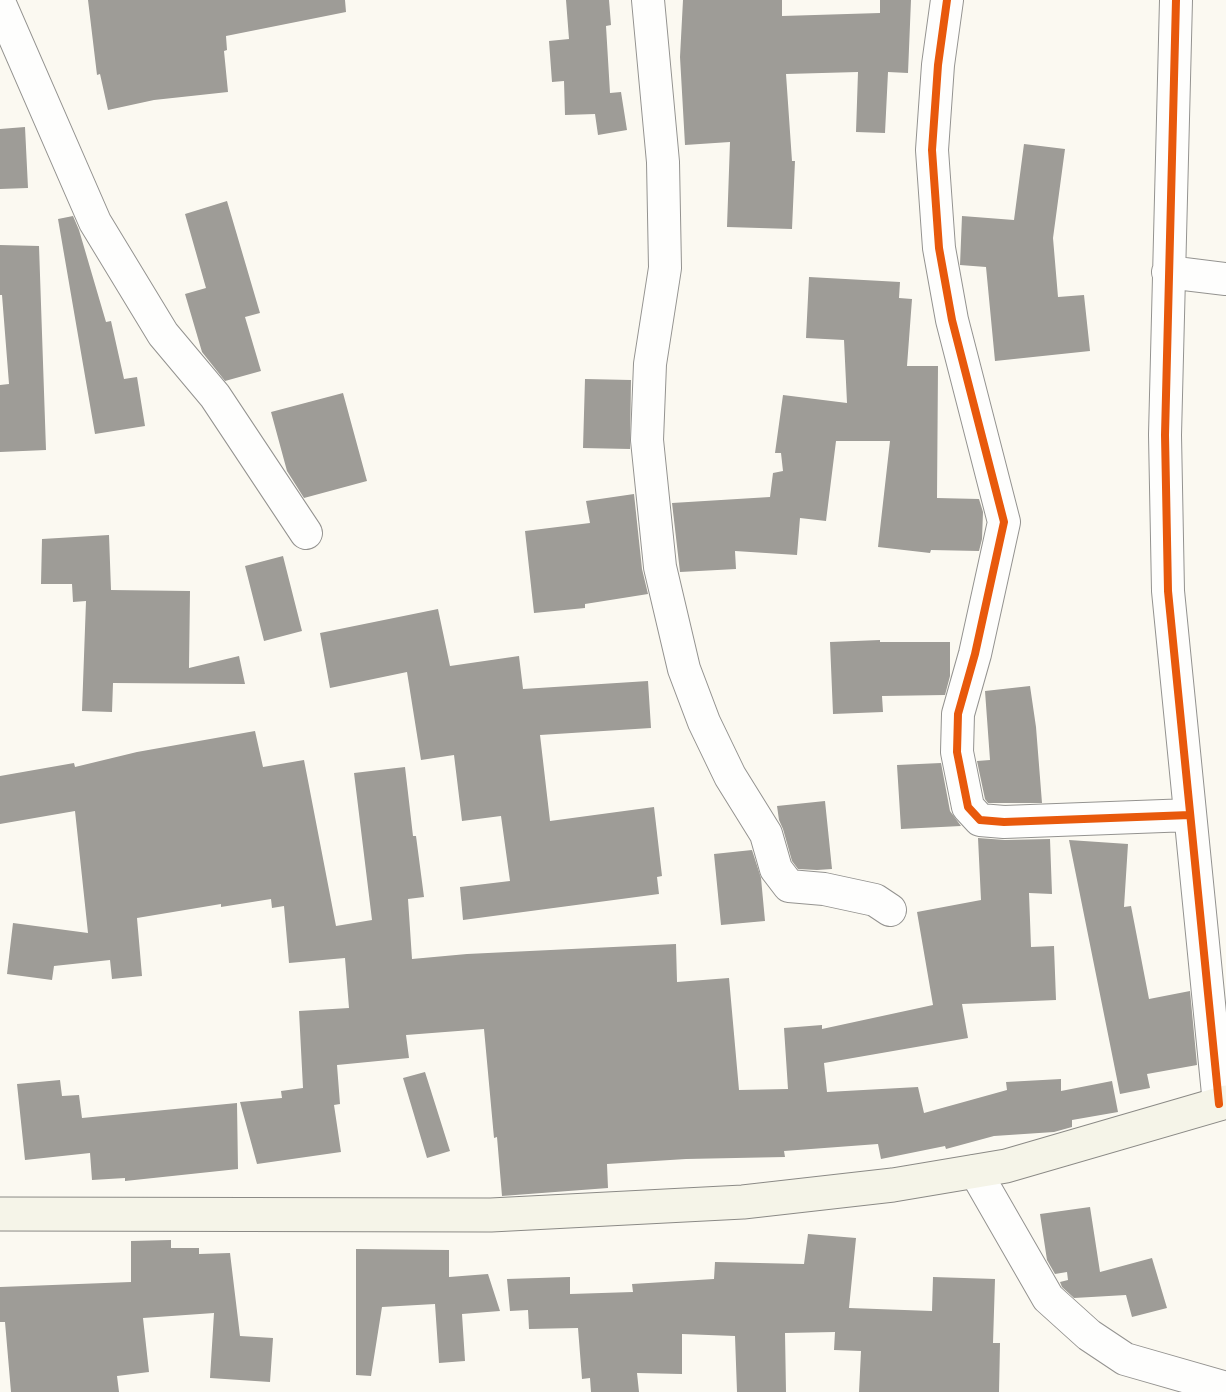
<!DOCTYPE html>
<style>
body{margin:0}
canvas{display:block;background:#fbf9f1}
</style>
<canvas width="1226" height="1392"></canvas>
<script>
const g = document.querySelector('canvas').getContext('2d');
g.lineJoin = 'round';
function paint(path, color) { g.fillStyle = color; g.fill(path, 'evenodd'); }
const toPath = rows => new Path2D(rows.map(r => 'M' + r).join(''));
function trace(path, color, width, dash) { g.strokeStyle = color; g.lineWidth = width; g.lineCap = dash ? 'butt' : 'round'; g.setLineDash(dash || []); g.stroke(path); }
paint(toPath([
 [88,0,345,0,346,12,226,36,227,50,224,51,228,92,154,100,108,110,100,74,97,75],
 [566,0,609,0,611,25,606,26,610,93,621,92,627,130,598,135,595,114,565,115,564,81,552,82,549,41,569,39],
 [683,0,782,0,782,16,880,13,880,0,911,0,908,73,888,72,885,133,856,132,858,72,786,74,792,161,795,161,792,229,727,227,730,142,685,145,680,57],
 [25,127,28,188,0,189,0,129],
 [1024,144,1065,149,1053,238,1058,297,1084,295,1090,351,995,361,986,267,960,265,962,216,1014,220],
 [227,201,260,313,245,317,261,371,225,381,202,352,185,294,206,288,185,214],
 [73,216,79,230,106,322,111,321,124,379,137,377,145,426,95,434,58,219],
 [0,245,39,246,46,450,0,452,0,385,9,384,2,295,0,295],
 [809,277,900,282,899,298,912,299,907,366,938,366,937,498,979,499,983,512,982,539,979,551,931,550,930,553,878,547,890,441,836,441,826,521,800,518,797,555,735,551,736,569,680,572,672,503,770,497,773,473,783,471,781,453,775,453,783,395,847,403,844,340,806,338],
 [585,379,631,380,630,449,583,448],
 [343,393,367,481,304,498,287,471,271,412],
 [634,494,642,569,648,594,585,604,585,608,534,613,525,531,590,523,586,501],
 [109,535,111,590,190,591,189,668,239,656,245,684,113,683,112,712,82,711,86,601,73,602,72,584,41,584,42,539],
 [283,556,302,631,264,641,245,566],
 [438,609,450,666,519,656,523,689,648,681,651,728,540,735,550,821,654,807,662,876,657,877,659,894,463,920,460,887,510,881,501,816,462,821,454,755,421,760,407,672,330,688,320,633],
 [880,640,880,642,950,642,950,676,945,695,882,696,883,712,833,714,830,642],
 [1030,686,1036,727,1042,803,988,803,985,799,977,761,990,760,985,691],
 [255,731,263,767,304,760,336,926,372,920,354,773,405,767,413,836,416,836,424,897,408,899,412,959,467,954,676,944,677,982,729,978,739,1090,788,1089,784,1028,822,1025,822,1029,933,1005,917,912,981,900,978,838,1005,840,1050,839,1052,894,1029,893,1031,947,1054,946,1056,1000,962,1004,968,1038,824,1063,827,1092,918,1087,924,1113,1007,1090,1006,1082,1061,1079,1061,1091,1112,1081,1118,1112,1072,1120,1072,1127,1054,1132,994,1136,946,1149,945,1146,881,1159,878,1144,784,1151,785,1157,686,1159,607,1164,608,1188,502,1196,497,1137,494,1138,484,1029,406,1035,409,1058,337,1065,340,1104,334,1105,341,1152,257,1164,240,1102,282,1098,281,1091,303,1088,299,1011,349,1008,345,958,289,963,284,906,272,908,271,899,221,907,221,904,137,918,142,976,112,979,110,960,54,966,52,980,7,974,13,923,88,933,75,811,0,824,0,776,74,763,75,767,137,752],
 [941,763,950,811,961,826,901,829,897,765],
 [825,801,832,869,817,870,798,869,792,861,783,829,779,820,777,806],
 [1069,840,1128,844,1124,907,1131,906,1149,999,1190,991,1197,1065,1147,1074,1150,1088,1120,1094],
 [752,850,761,878,765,921,721,925,714,854],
 [425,1072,450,1151,427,1158,403,1078],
 [60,1080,62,1096,79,1095,82,1118,237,1103,238,1169,125,1181,125,1178,92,1180,90,1153,25,1160,17,1084],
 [1090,1207,1100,1272,1152,1258,1167,1308,1132,1317,1126,1295,1074,1298,1062,1287,1060,1282,1068,1280,1067,1272,1055,1274,1047,1260,1040,1214],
 [808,1234,856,1238,849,1308,932,1311,933,1277,995,1279,993,1343,1000,1343,999,1392,859,1392,861,1351,834,1350,835,1332,785,1333,786,1392,737,1392,735,1336,682,1334,682,1374,637,1373,639,1392,591,1392,590,1378,582,1379,578,1328,529,1329,528,1310,510,1311,507,1279,570,1277,570,1294,633,1292,632,1284,714,1279,715,1262,804,1264],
 [171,1240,171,1248,199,1248,199,1254,230,1253,240,1336,273,1338,270,1382,210,1378,214,1313,143,1318,149,1372,117,1376,119,1392,11,1392,5,1322,0,1322,0,1287,131,1282,131,1241],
 [356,1249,449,1250,449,1277,488,1274,500,1311,462,1314,465,1361,439,1363,435,1304,382,1307,371,1376,356,1375]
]), '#9e9c97');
const street = toPath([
 [648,0,663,162,665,268,650,364,647,440,660,567,684,669,704,722,730,776,766,834,776,869,789,886,824,889,875,900,890,910],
 [947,0,938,65,932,150,939,248,952,320,1004,522,975,654,958,714,957,752,968,807,980,820,1004,822,1190,815],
 [1176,0,1165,435,1168,591,1219,1104],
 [0,4,95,222,163,334,215,396,306,533],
 [1168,272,1226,279],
 [975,1171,1048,1298,1089,1335,1125,1359,1226,1388]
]);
const secondary = toPath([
 [0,1214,491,1215,743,1202,893,1185,1006,1166,1226,1102]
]);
trace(street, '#949390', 34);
trace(secondary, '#8b8a86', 35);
trace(street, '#fefefd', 32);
trace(secondary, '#f5f4e8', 33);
trace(toPath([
 [947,0,938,65,932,150,939,248,952,320,1004,522,975,654,958,714,957,752,968,807,980,820,1004,822,1190,815],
 [1176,0,1165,435,1168,591,1219,1104]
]), '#e8590c', 8);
</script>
